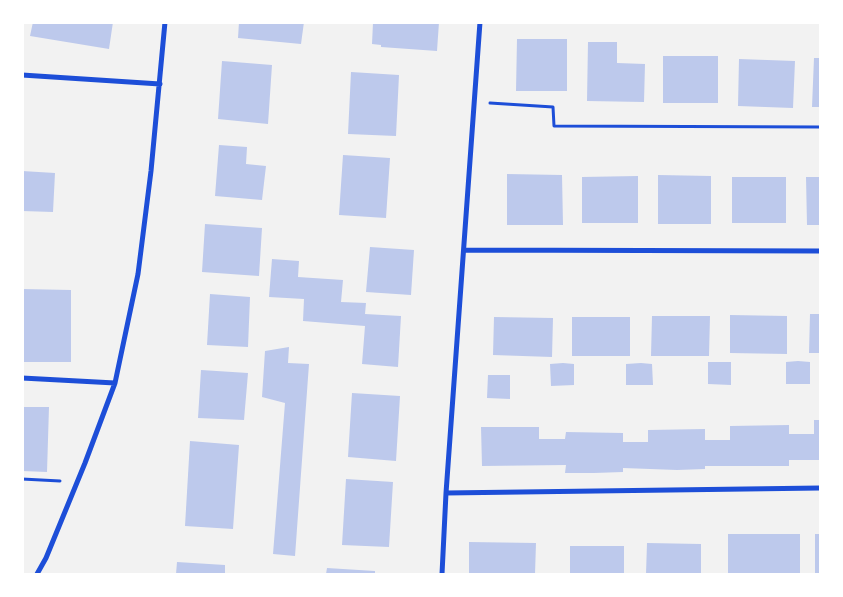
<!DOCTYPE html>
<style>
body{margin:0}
#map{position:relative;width:843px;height:597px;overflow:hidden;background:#f2f2f2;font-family:Montserrat,sans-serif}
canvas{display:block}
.frame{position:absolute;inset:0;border:24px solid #fff;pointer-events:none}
</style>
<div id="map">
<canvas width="843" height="597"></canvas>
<div class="frame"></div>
</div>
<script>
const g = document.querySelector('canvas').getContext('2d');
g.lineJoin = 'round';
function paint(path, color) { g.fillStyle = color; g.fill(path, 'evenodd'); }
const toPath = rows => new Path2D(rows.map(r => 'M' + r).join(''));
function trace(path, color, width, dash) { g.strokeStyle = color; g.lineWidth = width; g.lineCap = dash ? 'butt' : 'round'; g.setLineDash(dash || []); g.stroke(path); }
paint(toPath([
 [33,22,113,22,109,49,30,36],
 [239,22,304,22,301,44,238,38],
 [383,22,439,22,437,51,381,47,381,45,372,44,373,23,383,24],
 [517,39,567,39,567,91,516,91],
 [588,42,617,42,617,63,645,64,644,102,587,101],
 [663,56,718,56,718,103,663,103],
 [814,58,820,58,820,107,812,107],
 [739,59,795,61,793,108,738,106],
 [222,61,272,65,268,124,218,119],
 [351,72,399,75,396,136,348,134],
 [219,145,247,147,246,164,266,166,262,200,215,196],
 [343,155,390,158,386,218,339,215],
 [22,171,55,173,53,212,22,211],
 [507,174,562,175,563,225,507,225],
 [658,175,711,176,711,224,658,224],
 [638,176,638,223,582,223,582,177],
 [732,177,786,177,786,223,732,223],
 [806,177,820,177,820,225,807,225],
 [205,224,262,228,259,276,202,272],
 [370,247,414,250,411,295,366,292],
 [272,259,299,261,298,277,343,280,341,302,366,303,365,314,401,316,398,367,362,364,365,326,303,321,304,299,269,297],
 [22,289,71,290,71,362,22,362],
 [210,294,250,297,248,347,207,345],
 [810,314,820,314,820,353,809,353],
 [730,315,787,316,787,354,730,353],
 [652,316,710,316,709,356,651,356],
 [494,317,553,318,552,357,493,355],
 [572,317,630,317,630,356,572,356],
 [289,347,288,363,309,364,295,556,273,554,285,403,262,397,265,351],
 [798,361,810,362,810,384,786,384,786,362],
 [708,362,731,362,731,385,708,384],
 [563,363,574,364,574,385,551,386,550,364],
 [641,363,652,364,653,385,626,385,626,364],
 [201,370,248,373,244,420,198,418],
 [488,375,510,375,510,399,487,398],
 [352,393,400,396,396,461,348,457],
 [22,407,49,407,47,472,22,471],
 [814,420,820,420,820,460,789,460,789,466,705,466,705,469,677,470,623,468,623,472,594,473,565,473,566,465,482,466,481,427,539,427,539,439,565,439,566,432,623,433,623,442,648,442,648,430,705,429,705,440,730,440,730,426,789,425,789,434,814,434],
 [190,441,239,445,233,529,185,526],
 [346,479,393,482,389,547,342,545],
 [728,534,800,534,800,574,728,574],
 [815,534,820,534,820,574,815,574],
 [469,542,536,543,535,574,469,574],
 [647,543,701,544,701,574,646,574],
 [570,546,624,546,624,574,570,574],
 [177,562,225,565,225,574,176,574],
 [327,568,375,571,375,574,326,574]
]), '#bdc9ec');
trace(toPath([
 [490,103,553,107,554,126,820,127],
 [22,479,60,481]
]), '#1d4ed8', 3);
trace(toPath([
 [22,75,160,84],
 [465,250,820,251],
 [22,378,115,383],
 [446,493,820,488],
 [37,574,46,558,85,463,115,383,138,274,151,171,165,22],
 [442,574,446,493,480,22]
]), '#1d4ed8', 5);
</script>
